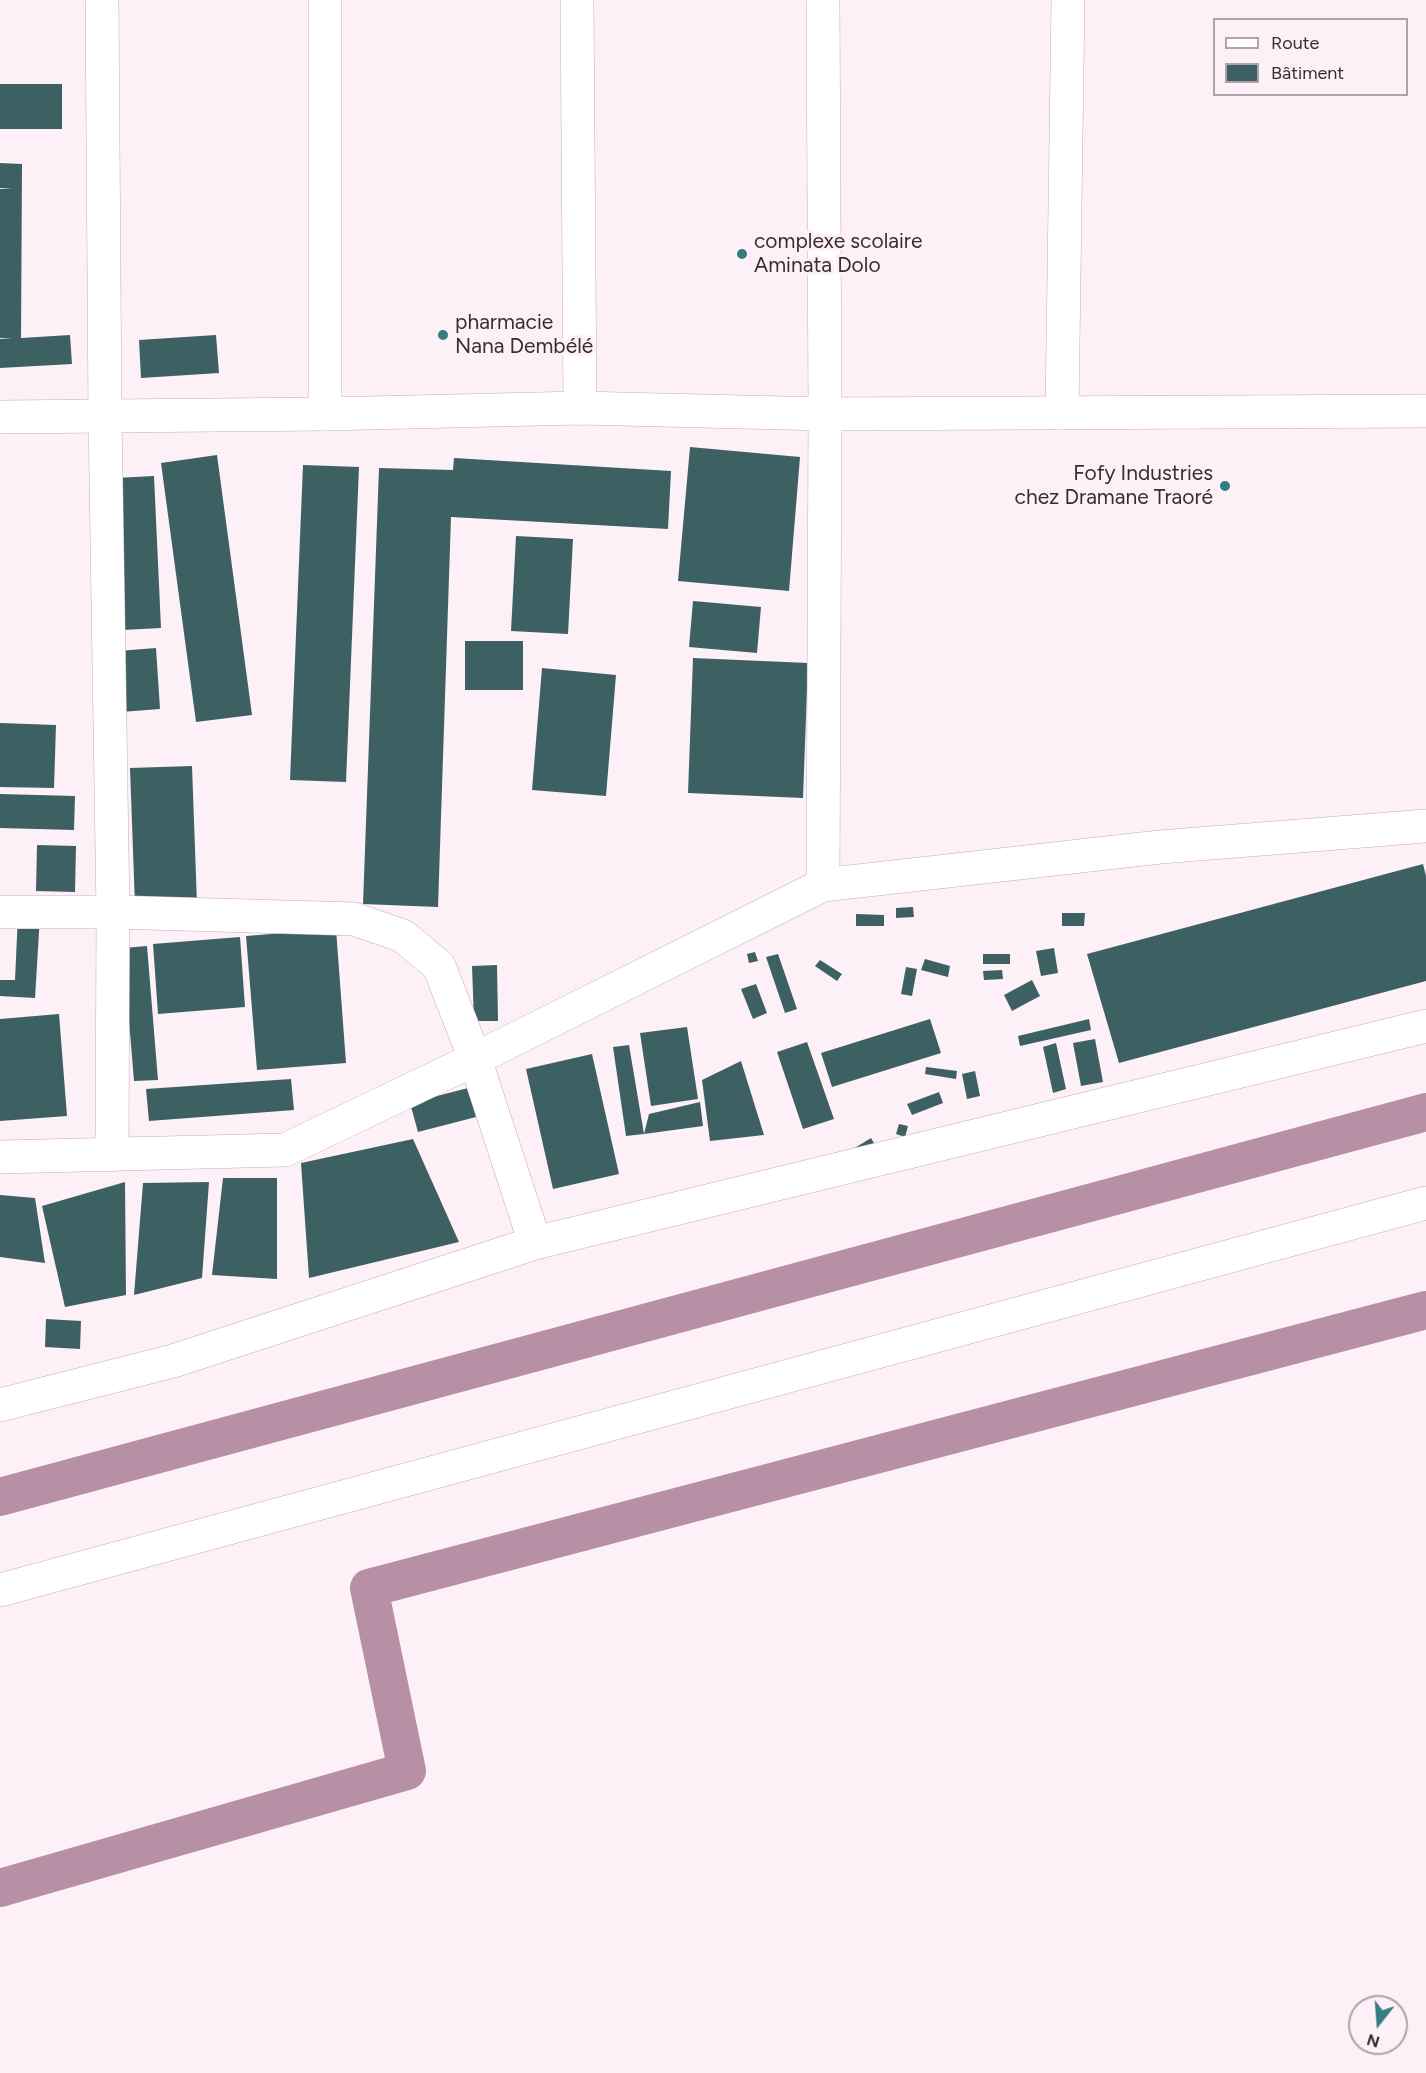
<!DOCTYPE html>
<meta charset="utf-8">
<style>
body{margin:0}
#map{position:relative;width:1426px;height:2073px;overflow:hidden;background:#fdf0f7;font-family:Figtree,sans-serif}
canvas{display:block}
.legend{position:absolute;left:1213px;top:18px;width:195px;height:78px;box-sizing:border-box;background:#fdf0f7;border:2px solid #afa2a9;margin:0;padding:8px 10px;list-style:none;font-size:18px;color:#392d34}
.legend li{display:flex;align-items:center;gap:12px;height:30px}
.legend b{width:30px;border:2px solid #afa2a9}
.north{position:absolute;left:1348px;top:1995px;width:60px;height:60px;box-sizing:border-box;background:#fdf0f7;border:2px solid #afa2a9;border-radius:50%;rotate:197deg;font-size:16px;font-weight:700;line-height:24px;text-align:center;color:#392d34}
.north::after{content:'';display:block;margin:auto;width:21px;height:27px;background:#347d81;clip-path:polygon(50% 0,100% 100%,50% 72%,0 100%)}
</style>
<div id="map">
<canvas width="1426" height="2073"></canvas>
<ul class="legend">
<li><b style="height:8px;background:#fff"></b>Route</li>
<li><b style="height:16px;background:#3d6163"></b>Bâtiment</li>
</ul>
<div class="north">N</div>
</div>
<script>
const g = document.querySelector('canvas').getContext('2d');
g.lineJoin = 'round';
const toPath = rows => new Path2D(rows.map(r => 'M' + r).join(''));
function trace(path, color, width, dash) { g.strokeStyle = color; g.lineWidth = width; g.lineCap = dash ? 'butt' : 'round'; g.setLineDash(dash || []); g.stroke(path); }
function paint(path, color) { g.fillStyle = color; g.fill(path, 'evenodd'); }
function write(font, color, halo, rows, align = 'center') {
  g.font = font + ' Figtree,sans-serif'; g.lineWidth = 6; g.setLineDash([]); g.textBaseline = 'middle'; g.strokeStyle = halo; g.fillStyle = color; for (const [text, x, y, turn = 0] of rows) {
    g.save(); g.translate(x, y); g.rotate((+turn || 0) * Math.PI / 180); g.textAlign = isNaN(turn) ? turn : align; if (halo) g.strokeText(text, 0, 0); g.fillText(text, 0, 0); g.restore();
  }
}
trace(toPath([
 [0,1497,1426,1112],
 [0,1888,407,1771,369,1588,1426,1310]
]), '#b790a6', 38);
paint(toPath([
 [0,84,62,84,62,129,0,129],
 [0,163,22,164,21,338,70,335,72,364,0,368,0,339,12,339,0,338,0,189,12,189,0,188],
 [216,335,219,373,141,378,139,340],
 [690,447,800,457,789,591,678,581],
 [217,455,252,715,196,722,161,463],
 [454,458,671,471,668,529,451,517,438,907,363,904,379,468,453,470],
 [303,465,359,467,346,782,290,780],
 [154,476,161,628,122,630,115,478],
 [516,536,573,539,568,634,511,631],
 [693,601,761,607,757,653,689,647],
 [465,641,523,641,523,690,465,690],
 [156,648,160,709,121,712,118,651],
 [693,658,808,663,803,798,688,793],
 [542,668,616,675,606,796,532,790],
 [0,723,56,725,54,788,0,787],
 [192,766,197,904,135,906,130,768],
 [0,794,75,796,74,830,0,828],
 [37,845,76,846,75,892,36,891],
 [1423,864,1426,876,1426,981,1119,1063,1087,954],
 [913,907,914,917,896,918,896,908],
 [1062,913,1085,913,1084,926,1062,926],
 [18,914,40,916,35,998,0,996,0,980,15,980],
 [856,914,884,915,884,926,856,926],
 [336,929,346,1063,257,1070,246,936],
 [240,937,245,1007,158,1014,153,944],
 [147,946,158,1080,134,1081,123,948],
 [1054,948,1058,973,1041,976,1036,951],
 [755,952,758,961,749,963,747,954],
 [778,954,797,1009,785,1013,766,957],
 [983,954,1010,954,1010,964,983,964],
 [925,959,950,966,948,977,921,970],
 [820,960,842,974,837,981,815,966],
 [497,965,498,1021,474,1021,472,966],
 [906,967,917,969,912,996,901,994],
 [1002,970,1003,979,984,980,983,971],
 [1032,980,1040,996,1012,1011,1004,995],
 [756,984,767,1013,753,1019,741,989],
 [59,1014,67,1116,0,1121,0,1019],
 [930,1019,941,1053,832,1087,821,1053],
 [1089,1019,1091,1030,1020,1046,1018,1036],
 [687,1027,698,1099,651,1106,640,1033],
 [1095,1039,1103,1082,1081,1086,1073,1043],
 [807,1042,834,1119,803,1129,777,1052],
 [1056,1043,1066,1089,1053,1093,1043,1047],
 [629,1045,644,1134,649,1114,700,1102,703,1126,644,1134,626,1136,613,1047],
 [592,1054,619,1174,553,1189,526,1069],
 [741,1061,764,1135,710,1141,702,1080],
 [926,1067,957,1071,956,1079,925,1074],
 [975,1071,980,1096,967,1099,962,1074],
 [291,1079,294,1110,149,1121,146,1089],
 [468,1088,476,1117,418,1132,410,1103],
 [939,1092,943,1103,912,1115,907,1104],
 [899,1124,908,1126,905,1137,896,1134],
 [871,1138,877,1148,853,1149],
 [413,1139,459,1242,309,1278,301,1163],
 [223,1178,277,1178,277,1279,212,1275],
 [125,1182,126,1295,65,1307,42,1206],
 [209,1182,202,1278,134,1295,143,1183],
 [0,1195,35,1198,45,1263,0,1257],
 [46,1319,81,1321,80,1349,45,1347]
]), '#3d6163');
const minor = toPath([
 [102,0,105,416,113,912,112,1155],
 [577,0,580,408],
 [1062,413,1068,0],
 [325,414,325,0],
 [823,885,825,414,823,0],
 [0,912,113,912,354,919,403,936,439,966,475,1059,535,1243],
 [0,1157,285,1150,475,1059,823,885,1160,847,1426,826],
 [0,1590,1426,1203]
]);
const tertiary = toPath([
 [0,417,325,414,580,408,825,414,1426,411],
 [0,1405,173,1361,535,1243,1426,1026]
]);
trace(minor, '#c7a9ba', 34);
trace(tertiary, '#c7a9ba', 34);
trace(minor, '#fff', 33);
trace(tertiary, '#fff', 33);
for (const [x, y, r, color] of [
 [742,254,6,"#347d81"],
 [443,335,6,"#347d81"],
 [1225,486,6,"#347d81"]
]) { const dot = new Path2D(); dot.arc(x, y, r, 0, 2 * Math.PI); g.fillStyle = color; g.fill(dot); trace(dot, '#fdf0f7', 2); }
write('21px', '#392d34', '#fdf0f7', [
 ["complexe scolaire",754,242],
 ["Aminata Dolo",754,266],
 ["pharmacie",455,323],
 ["Nana Dembélé",455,347],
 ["Fofy Industries",1213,474,"right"],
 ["chez Dramane Traoré",1213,498,"right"]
], 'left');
</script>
